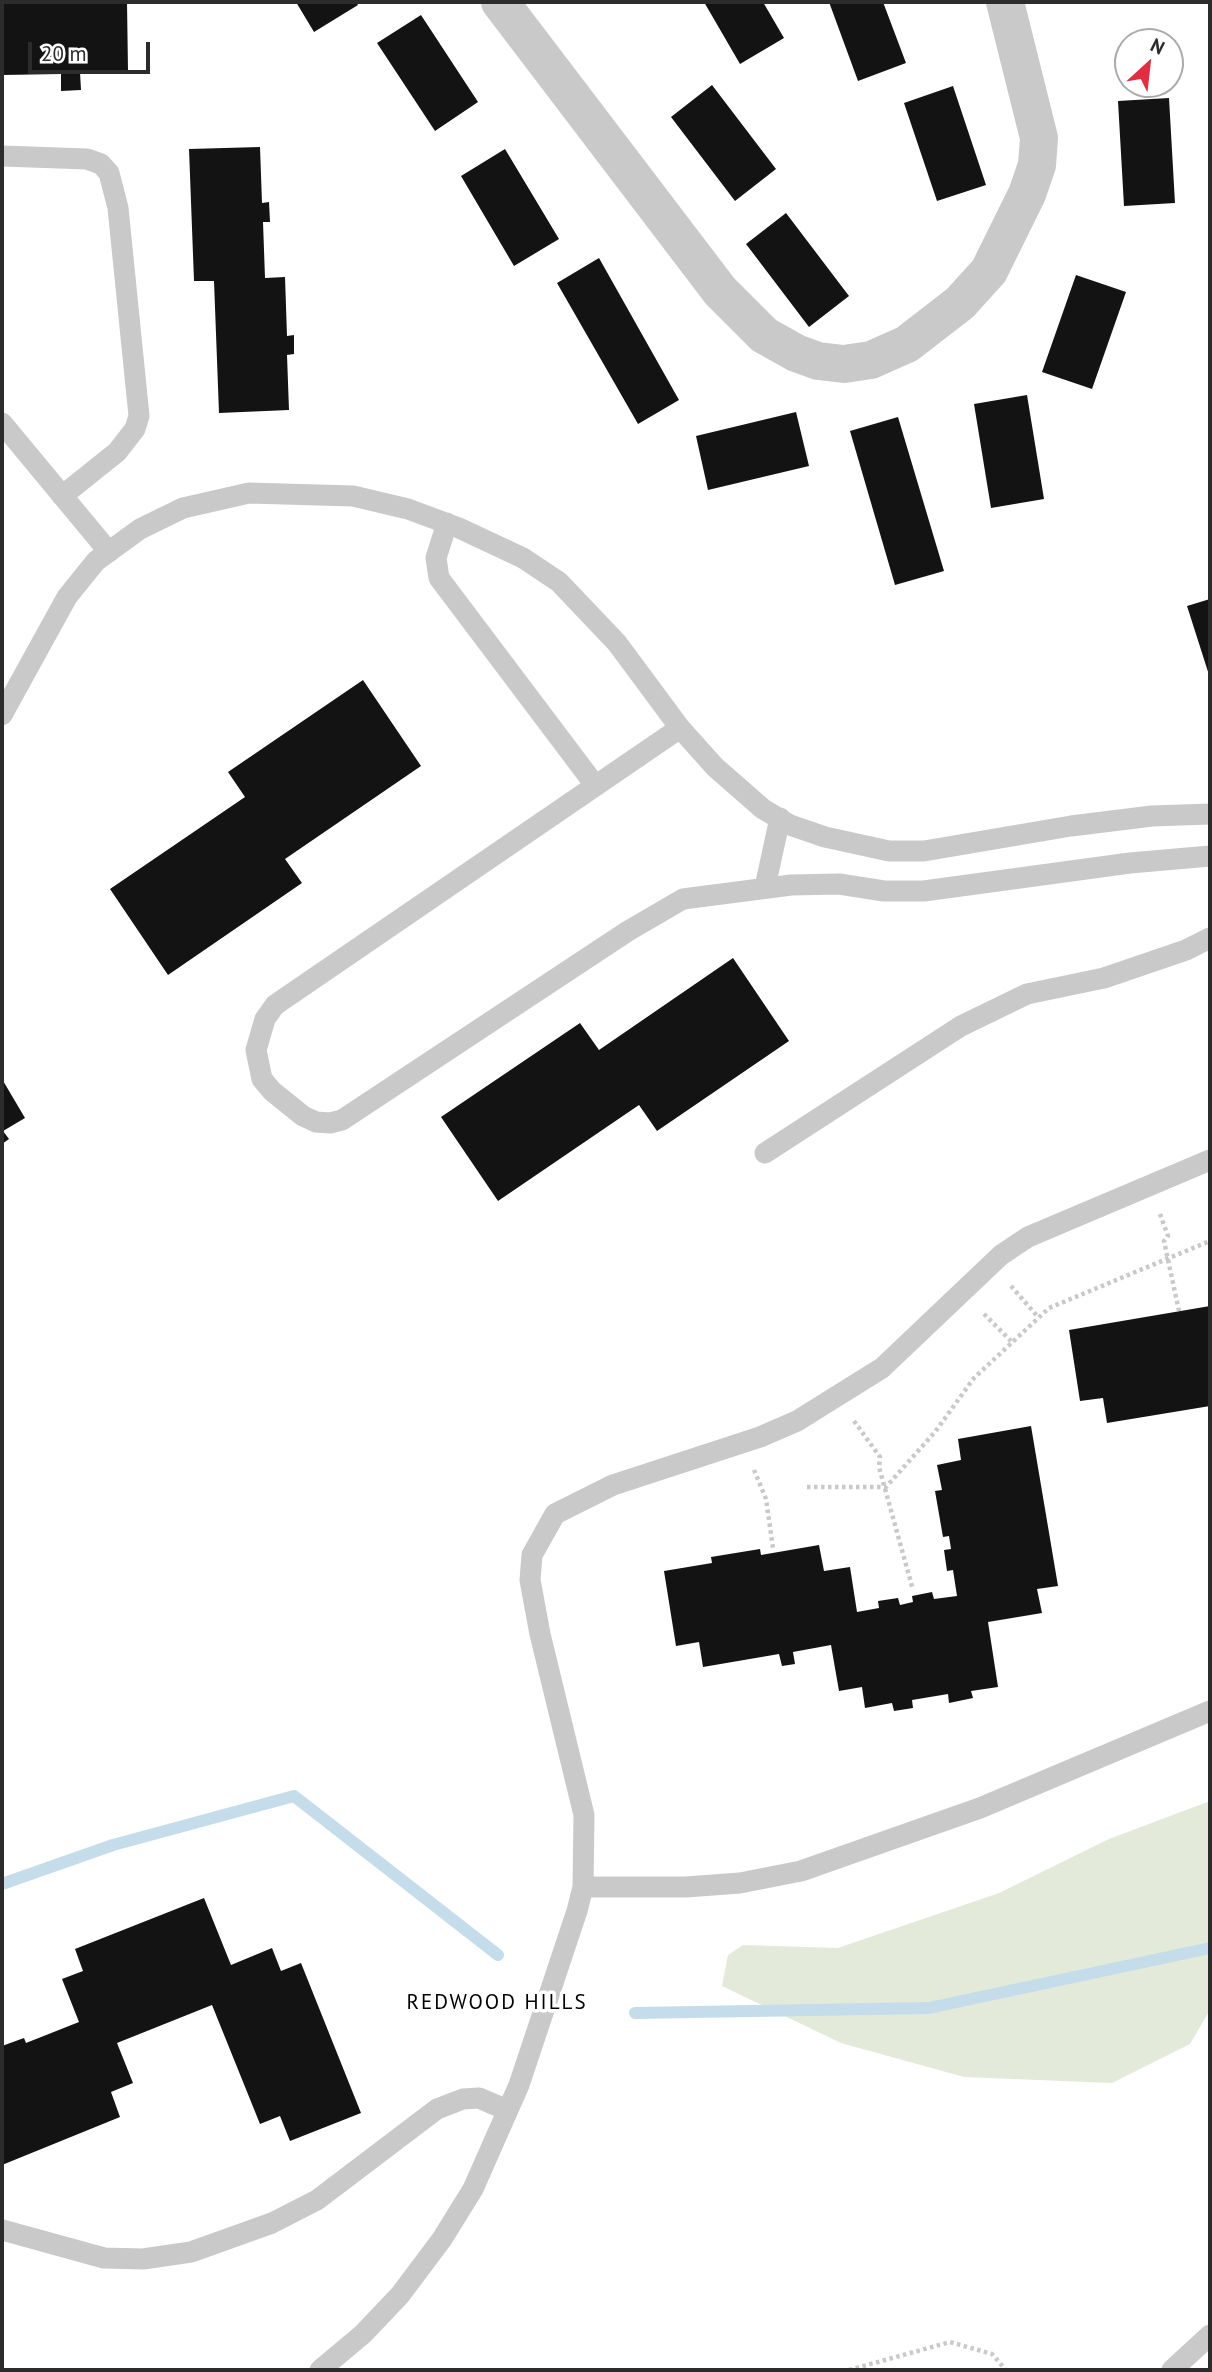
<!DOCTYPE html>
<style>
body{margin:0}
#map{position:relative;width:1212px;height:2372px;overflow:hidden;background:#fff;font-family:"PT Sans",sans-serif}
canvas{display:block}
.frame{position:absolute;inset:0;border:4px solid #2c2c2c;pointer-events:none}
.north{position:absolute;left:1114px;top:28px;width:70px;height:70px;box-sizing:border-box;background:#fff;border:2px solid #ababab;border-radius:50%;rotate:27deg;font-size:19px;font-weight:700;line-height:28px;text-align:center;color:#2c2c2c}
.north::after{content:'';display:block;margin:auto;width:24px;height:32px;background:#e42d41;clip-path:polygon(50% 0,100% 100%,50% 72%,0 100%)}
.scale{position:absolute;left:28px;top:42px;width:122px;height:32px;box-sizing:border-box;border:4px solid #2c2c2c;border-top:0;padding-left:9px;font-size:21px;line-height:24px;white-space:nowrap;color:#2c2c2c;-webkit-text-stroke:5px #fff;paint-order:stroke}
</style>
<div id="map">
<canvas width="1212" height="2372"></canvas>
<div class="frame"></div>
<div class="north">N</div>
<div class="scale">20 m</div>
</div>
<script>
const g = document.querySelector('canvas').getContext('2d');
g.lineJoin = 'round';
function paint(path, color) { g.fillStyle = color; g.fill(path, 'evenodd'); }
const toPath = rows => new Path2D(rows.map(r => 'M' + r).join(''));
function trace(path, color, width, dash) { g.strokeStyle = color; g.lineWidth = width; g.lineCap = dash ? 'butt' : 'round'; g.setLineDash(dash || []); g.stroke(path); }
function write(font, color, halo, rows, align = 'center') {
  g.font = font + ' "PT Sans",sans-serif'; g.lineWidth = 7; g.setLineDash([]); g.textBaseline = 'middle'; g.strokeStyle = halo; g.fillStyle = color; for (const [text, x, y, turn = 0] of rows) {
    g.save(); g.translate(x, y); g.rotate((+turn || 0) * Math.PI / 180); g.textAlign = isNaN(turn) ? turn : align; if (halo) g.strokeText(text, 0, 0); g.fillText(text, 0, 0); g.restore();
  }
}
paint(toPath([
 [1210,1801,1210,2010,1190,2044,1112,2083,964,2077,841,2043,722,1986,728,1955,743,1945,838,1948,999,1893,1109,1839]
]), '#e3ead9');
trace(toPath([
 [2,1884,113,1845,294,1796,498,1955],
 [635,2013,929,2008,1210,1948]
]), '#c5ddea', 12);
paint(toPath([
 [2,2,127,2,128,71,80,72,81,90,61,91,61,74,2,75],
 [296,2,356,2,358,5,314,32],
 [704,2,763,2,784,38,740,64],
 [829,2,883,2,906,63,858,81],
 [421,15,478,102,435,131,377,43],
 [712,85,776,169,735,201,671,117],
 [953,86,986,185,937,201,904,103],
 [1169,98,1175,203,1124,206,1118,101],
 [260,147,262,203,269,202,270,222,263,222,265,278,285,277,287,336,294,335,294,354,287,355,289,410,219,413,214,281,194,281,189,149],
 [505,149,559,239,514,266,461,176],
 [786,213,849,296,809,327,746,244],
 [599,258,679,400,638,424,557,283],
 [1076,275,1126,292,1092,389,1042,372],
 [1027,395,1044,499,991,508,974,404],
 [796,412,809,466,708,490,696,436],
 [898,417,944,571,895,585,850,431],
 [1210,599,1210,678,1187,606],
 [363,680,421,766,285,859,302,883,168,975,110,889,245,797,228,772],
 [733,958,789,1041,657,1131,639,1105,498,1201,441,1117,580,1023,599,1050],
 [2,1079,25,1118,3,1131,9,1139,2,1144],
 [1210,1306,1210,1406,1107,1423,1103,1398,1080,1401,1069,1330],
 [1031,1426,1058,1586,1037,1589,1042,1613,988,1622,998,1687,971,1691,973,1698,949,1703,948,1694,912,1700,913,1708,894,1711,892,1703,865,1708,862,1687,839,1691,831,1645,793,1652,795,1664,782,1666,779,1654,703,1667,699,1642,676,1646,664,1571,712,1563,711,1557,760,1549,761,1555,819,1545,824,1571,850,1567,857,1612,879,1608,878,1601,898,1598,900,1605,913,1602,912,1596,932,1592,934,1599,957,1596,953,1570,947,1571,944,1550,951,1549,949,1536,943,1537,935,1491,942,1490,937,1465,961,1460,958,1439],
 [204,1898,231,1965,272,1948,281,1971,301,1963,361,2113,290,2141,280,2116,260,2124,212,2005,117,2043,133,2083,111,2092,120,2117,2,2165,2,2046,24,2038,26,2043,79,2022,62,1979,83,1971,75,1949]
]), '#131313');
trace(toPath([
 [1160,1214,1168,1236,1164,1241,1179,1311],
 [1011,1286,1038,1317],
 [984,1314,1011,1341],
 [854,1421,880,1457,879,1467,913,1590],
 [754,1470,766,1499,773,1548],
 [807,1487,886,1487,935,1432,974,1378,1049,1308,1210,1241],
 [849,2370,950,2342,992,2354,1006,2370]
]), '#c9c9c9', 4.5, [3.5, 3.5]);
trace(toPath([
 [2,156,87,159,101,164,109,173,118,208,139,416,135,429,117,452,62,496],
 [2,423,109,552],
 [447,523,436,558,439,578,595,785],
 [2,715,67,597,96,561,140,529,183,508,249,493,353,496,408,509,459,528,523,558,559,582,617,643,680,728,715,767,763,809,790,825,825,837,889,851,924,851,1071,826,1152,816,1210,814],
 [680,728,275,1005,265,1019,256,1050,262,1079,272,1091,303,1116,316,1122,330,1123,342,1120,628,931,683,899,791,885,839,884,884,891,924,891,1130,863,1210,856],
 [765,887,780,818],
 [765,1153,961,1026,1027,994,1104,978,1186,950,1210,938],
 [583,1887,686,1887,740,1883,801,1871,980,1808,1210,1711],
 [2,2230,104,2258,143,2259,191,2252,272,2223,317,2200,437,2109,463,2099,479,2098,507,2110],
 [320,2370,363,2334,400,2295,442,2239,473,2189,519,2085,577,1911,583,1887,584,1815,540,1634,530,1580,532,1555,555,1514,613,1485,760,1437,797,1421,882,1368,1001,1255,1028,1237,1210,1160],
 [1172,2370,1210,2335]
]), '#c9c9c9', 21);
trace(toPath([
 [500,2,720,291,764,335,796,353,818,361,844,364,871,360,907,344,960,303,989,271,1027,194,1037,165,1039,138,1005,2]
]), '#c9c9c9', 38);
g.letterSpacing = '2px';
write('21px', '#000', '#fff', [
 ["REDWOOD HILLS",497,2003]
]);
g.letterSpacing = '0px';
</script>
